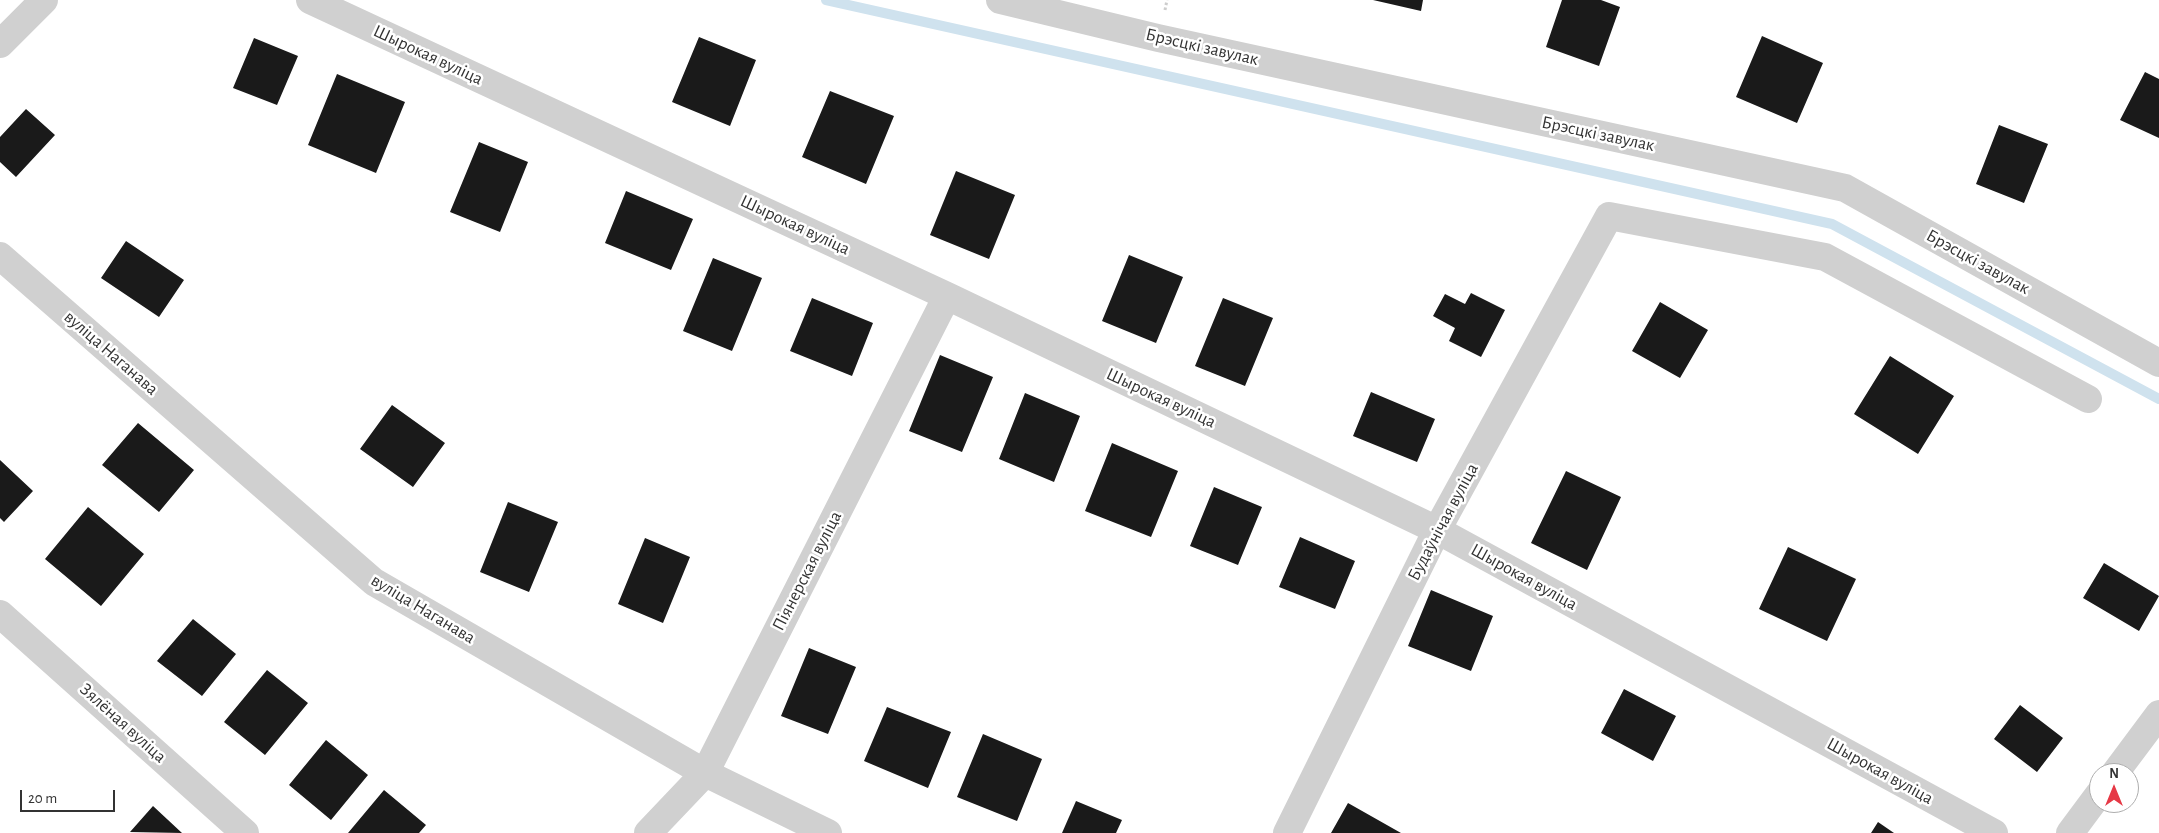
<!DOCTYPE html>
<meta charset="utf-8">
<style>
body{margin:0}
#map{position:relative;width:2159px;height:833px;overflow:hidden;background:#fff;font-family:"Alegreya Sans",sans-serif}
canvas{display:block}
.north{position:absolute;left:2089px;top:763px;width:50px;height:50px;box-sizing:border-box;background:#fff;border:1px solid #adadad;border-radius:50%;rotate:0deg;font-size:14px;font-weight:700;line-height:20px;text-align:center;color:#333}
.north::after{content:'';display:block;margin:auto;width:18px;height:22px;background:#e63946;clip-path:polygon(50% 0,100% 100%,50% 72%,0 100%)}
.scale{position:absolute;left:20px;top:790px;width:95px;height:22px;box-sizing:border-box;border:2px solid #333;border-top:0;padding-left:6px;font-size:15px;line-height:18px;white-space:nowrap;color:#333;-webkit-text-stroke:4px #fff;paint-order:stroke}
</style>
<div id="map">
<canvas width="2159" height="833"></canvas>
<div class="north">N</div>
<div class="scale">20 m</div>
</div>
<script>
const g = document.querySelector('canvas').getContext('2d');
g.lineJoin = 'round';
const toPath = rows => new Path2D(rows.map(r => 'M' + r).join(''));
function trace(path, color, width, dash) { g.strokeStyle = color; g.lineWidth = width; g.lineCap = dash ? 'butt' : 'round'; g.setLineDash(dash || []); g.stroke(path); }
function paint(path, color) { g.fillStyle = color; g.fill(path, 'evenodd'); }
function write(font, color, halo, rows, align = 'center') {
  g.font = font + ' "Alegreya Sans",sans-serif'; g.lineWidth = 5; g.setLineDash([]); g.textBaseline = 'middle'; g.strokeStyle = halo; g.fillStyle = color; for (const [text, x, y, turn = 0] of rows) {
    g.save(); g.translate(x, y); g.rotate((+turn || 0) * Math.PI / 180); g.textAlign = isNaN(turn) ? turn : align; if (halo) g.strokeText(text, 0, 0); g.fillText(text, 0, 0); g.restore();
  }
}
trace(toPath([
 [826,0,1832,224,2159,399]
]), '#cfe2ee', 10);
paint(toPath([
 [1373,0,1423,0,1421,11],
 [1562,0,1601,0,1620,7,1599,66,1546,47],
 [1762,36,1823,63,1797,123,1736,97],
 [699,37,756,60,730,126,672,102],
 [254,38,298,56,277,105,233,88],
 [2145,72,2159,79,2159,138,2120,120],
 [337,74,405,102,376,173,308,145],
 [830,91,894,116,866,184,802,157],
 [26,109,55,135,16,177,0,162,0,137],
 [1999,125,2048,144,2024,203,1976,184],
 [479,142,528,162,500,232,450,212],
 [956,171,1015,195,989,259,930,235],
 [626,191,693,219,671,270,605,243],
 [126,241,184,280,159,317,101,278],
 [1129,255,1183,277,1156,343,1102,321],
 [713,258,762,278,732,351,683,331],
 [1471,293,1505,310,1481,357,1449,341,1455,328,1433,316,1445,294,1465,304],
 [812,298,873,323,852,376,790,351],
 [1223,298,1273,318,1245,386,1195,366],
 [1660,302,1708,330,1680,378,1632,351],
 [940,355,993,377,962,452,909,431],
 [1890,356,1954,396,1918,454,1854,414],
 [1371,392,1435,419,1417,462,1353,436],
 [1025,393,1080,416,1054,482,999,459],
 [392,405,445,443,413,487,360,449],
 [138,423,194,470,159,512,102,465],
 [1112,443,1178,471,1151,537,1085,511],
 [0,460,33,491,4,522,0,518],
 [1566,471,1621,497,1587,570,1531,543],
 [1214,487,1262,507,1238,565,1190,546],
 [508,502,558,522,529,592,480,572],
 [88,507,144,554,101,606,45,559],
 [1300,537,1355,561,1335,609,1279,587],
 [645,538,690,557,663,623,618,604],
 [1788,547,1856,579,1827,641,1759,609],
 [2104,563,2159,596,2139,631,2083,598],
 [1431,590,1493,616,1471,671,1408,646],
 [193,619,236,654,202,696,157,661],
 [809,648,856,667,828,734,781,716],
 [267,670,308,703,265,755,224,722],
 [1624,689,1676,716,1653,761,1601,733],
 [2020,705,2063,738,2037,772,1994,739],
 [887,707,951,732,928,788,864,761],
 [983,734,1042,759,1017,821,957,797],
 [326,740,368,775,331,820,289,785],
 [384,790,426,825,419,833,348,833],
 [1076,801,1122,820,1116,833,1062,833],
 [1348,803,1401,833,1331,833],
 [153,806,182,833,130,832],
 [1878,822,1894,833,1871,833]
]), '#1a1a1a');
trace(toPath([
 [1165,10,1167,0]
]), '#cdcdcd', 3, [2.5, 2.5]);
trace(toPath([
 [310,0,947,296,1437,530,1994,833],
 [1000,0,1158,38,1845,188,2159,363],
 [0,44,44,0],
 [0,256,374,582,705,773,828,833],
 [0,614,245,833],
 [2115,773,2159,714],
 [648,833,705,773,947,296],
 [1287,833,1437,530,1609,216,1825,257,2088,399],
 [2070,833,2099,794]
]), '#d0d0d0', 28);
write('18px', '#333', '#fff', [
 ["Брэсцкі завулак",1202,47,13],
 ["Шырокая вуліца",428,55,25],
 ["Брэсцкі завулак",1598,134,12],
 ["Шырокая вуліца",795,225,25],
 ["Брэсцкі завулак",1978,262,29],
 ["вуліца Наганава",111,353,41],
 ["Шырокая вуліца",1161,398,25],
 ["Будаўнічая вуліца",1443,522,-62],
 ["Піянерская вуліца",807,571,-63],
 ["Шырокая вуліца",1524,577,29],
 ["вуліца Наганава",423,609,31],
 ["Зялёная вуліца",123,723,42],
 ["Шырокая вуліца",1880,771,29]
]);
</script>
